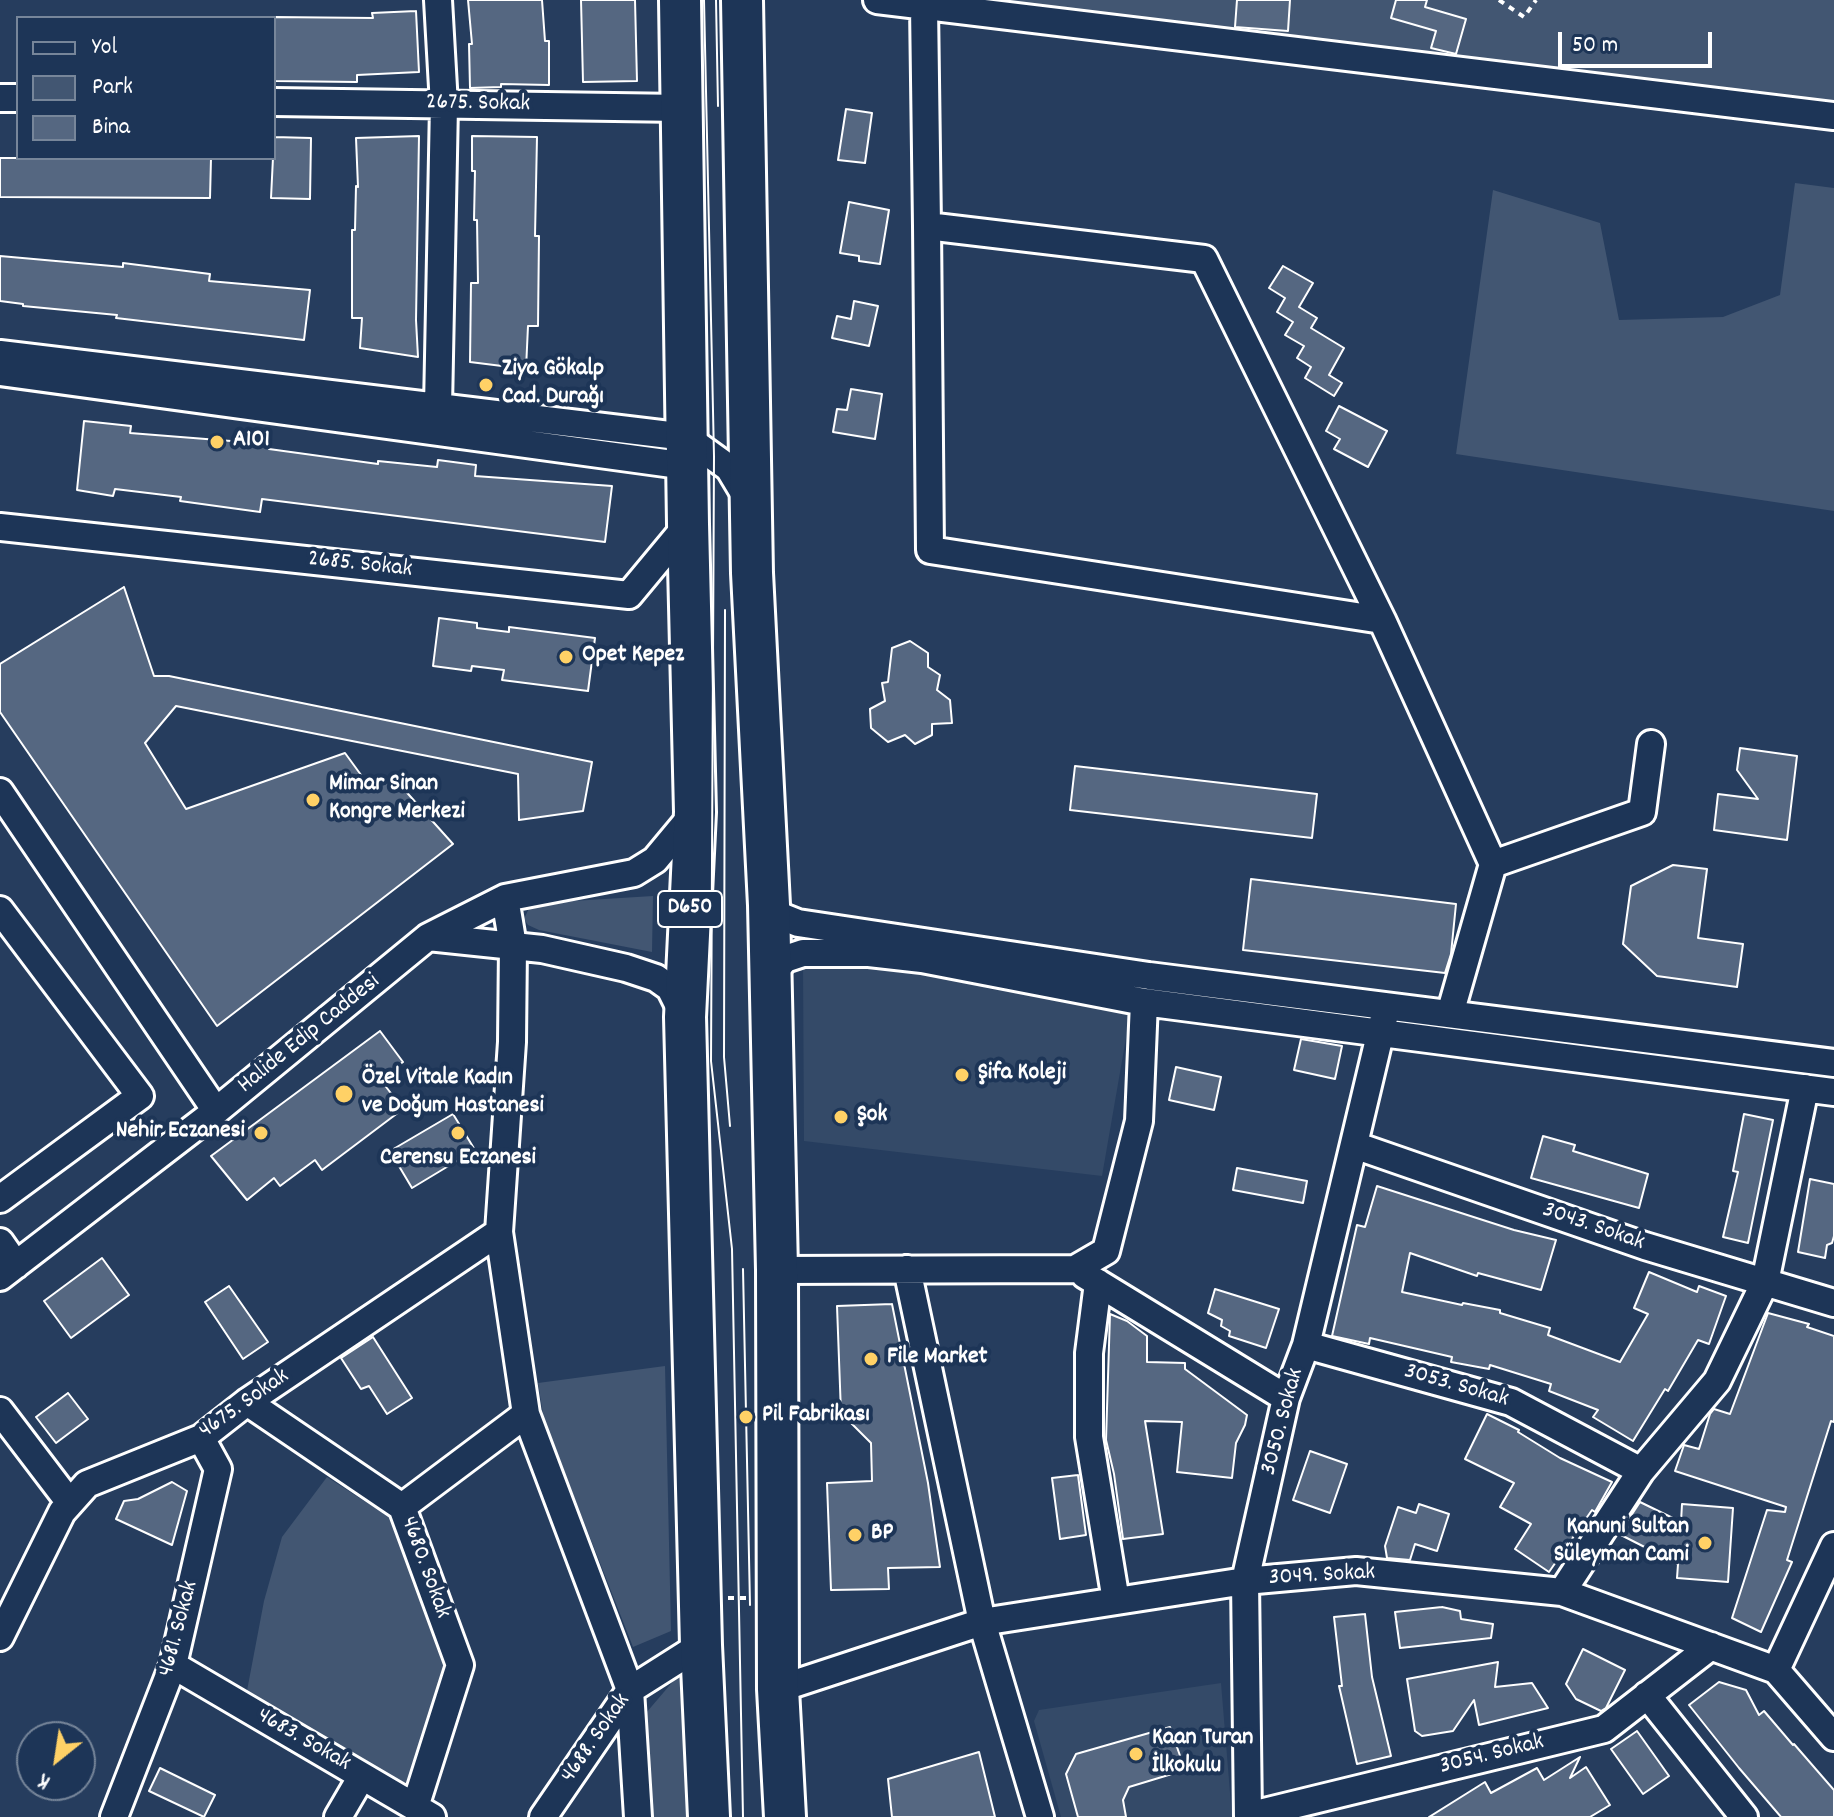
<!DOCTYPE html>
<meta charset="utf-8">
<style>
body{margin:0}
#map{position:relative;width:1834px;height:1817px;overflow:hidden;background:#263d5e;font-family:Dekko,sans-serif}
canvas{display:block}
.legend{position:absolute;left:16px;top:16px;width:260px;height:144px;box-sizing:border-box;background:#1d3557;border:2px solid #77869a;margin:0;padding:10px 14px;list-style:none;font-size:24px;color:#fff}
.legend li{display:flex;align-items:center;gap:16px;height:40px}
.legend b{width:40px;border:2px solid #77869a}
.north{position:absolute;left:16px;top:1721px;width:80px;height:80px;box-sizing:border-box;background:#1d3557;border:2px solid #77869a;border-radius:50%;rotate:210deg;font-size:22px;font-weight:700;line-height:32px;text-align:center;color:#fff}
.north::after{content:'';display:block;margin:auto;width:28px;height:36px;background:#ffd166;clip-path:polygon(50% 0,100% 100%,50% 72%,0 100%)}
.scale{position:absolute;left:1558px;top:32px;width:154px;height:36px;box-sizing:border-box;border:4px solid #fff;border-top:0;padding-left:10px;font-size:24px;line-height:28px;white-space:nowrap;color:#fff;-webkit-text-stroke:6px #1d3557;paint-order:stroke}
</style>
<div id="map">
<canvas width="1834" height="1817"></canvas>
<ul class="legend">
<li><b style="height:10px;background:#1d3557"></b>Yol</li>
<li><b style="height:22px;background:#425672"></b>Park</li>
<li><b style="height:22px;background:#556781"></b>Bina</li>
</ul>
<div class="north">K</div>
<div class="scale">50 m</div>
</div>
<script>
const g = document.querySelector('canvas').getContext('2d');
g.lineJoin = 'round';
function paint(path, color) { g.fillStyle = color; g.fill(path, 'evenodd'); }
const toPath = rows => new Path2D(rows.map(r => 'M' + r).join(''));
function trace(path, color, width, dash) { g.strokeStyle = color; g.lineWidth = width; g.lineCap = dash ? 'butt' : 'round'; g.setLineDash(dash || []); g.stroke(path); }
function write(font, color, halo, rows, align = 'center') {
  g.font = font + ' Dekko,sans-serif'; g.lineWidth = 8; g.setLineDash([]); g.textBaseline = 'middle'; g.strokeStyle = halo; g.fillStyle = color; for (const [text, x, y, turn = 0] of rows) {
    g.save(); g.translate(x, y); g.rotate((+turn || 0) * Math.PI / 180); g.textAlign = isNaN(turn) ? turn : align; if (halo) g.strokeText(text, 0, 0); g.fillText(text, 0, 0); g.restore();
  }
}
paint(toPath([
 [803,961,940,969,989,989,1131,1009,1102,1176,804,1141],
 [1221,1683,1232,1817,1061,1817,1034,1721,1039,1710]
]), '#344a68');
paint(toPath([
 [883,0,1834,0,1834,116],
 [1795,183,1834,188,1834,511,1456,454,1493,190,1600,223,1619,320,1723,317,1780,295],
 [653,896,652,952,539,930,528,925,524,919,530,906,540,903],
 [665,1366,671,1631,633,1647,544,1420,538,1383],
 [327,1477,392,1519,446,1657,413,1783,402,1794,246,1696,264,1601,282,1537],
 [687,1665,690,1817,651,1817,646,1713]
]), '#425672');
const building = toPath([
 [468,0,542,0,545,41,549,41,549,85,501,84,501,87,470,88,469,44,472,44,468,0],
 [581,0,635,0,637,81,583,82,581,0],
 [1237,0,1290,0,1288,31,1235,27,1237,0],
 [1396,0,1427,0,1425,7,1466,19,1456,54,1431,48,1436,31,1391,18,1396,0],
 [416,11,419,72,357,75,357,82,274,81,274,17,373,18,372,13,416,11],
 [846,109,872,113,865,163,838,160,846,109],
 [419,136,416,320,418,357,360,348,362,318,352,318,352,230,355,230,356,186,358,187,356,138,419,136],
 [472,136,537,137,535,236,539,236,538,326,528,326,526,369,470,362,471,283,478,283,477,220,474,220,475,171,472,171,472,136],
 [274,137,311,138,310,199,271,198,274,137],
 [0,158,211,158,210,198,0,197,0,158],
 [849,202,889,210,880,264,859,261,859,256,840,253,849,202],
 [0,256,123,267,123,263,210,274,209,281,310,290,304,340,116,318,117,315,23,306,23,304,0,301,0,256],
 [1283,266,1313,283,1299,307,1317,318,1311,328,1344,348,1329,375,1342,383,1334,396,1305,378,1311,367,1297,358,1304,346,1285,335,1293,322,1277,312,1285,298,1269,288,1283,266],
 [854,301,878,306,869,346,832,338,837,316,851,319,854,301],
 [851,389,882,394,875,439,833,432,837,409,847,410,851,389],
 [1339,406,1387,431,1368,467,1334,449,1340,439,1326,431,1339,406],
 [84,421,131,426,130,433,231,441,269,446,269,449,378,464,378,461,437,467,438,460,476,465,475,476,612,486,605,542,262,499,260,512,180,501,181,497,115,489,113,496,77,490,84,421],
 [124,587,154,676,169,676,592,762,583,811,519,820,518,774,176,706,145,743,186,809,345,753,372,790,392,776,453,844,217,1026,0,712,0,664,124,587],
 [439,618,477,623,477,628,509,632,509,627,595,638,588,691,502,680,504,670,472,666,471,671,433,666,439,618],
 [910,641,928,653,928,667,940,675,937,690,950,700,952,723,932,724,932,735,915,744,905,735,888,742,871,728,870,709,885,701,882,683,888,682,892,648,910,641],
 [1740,748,1797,756,1787,840,1714,830,1718,794,1758,799,1737,770,1740,748],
 [1075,766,1317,794,1312,838,1070,810,1075,766],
 [1673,865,1707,869,1698,938,1743,944,1737,987,1657,976,1623,944,1631,886,1673,865],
 [1251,879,1456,904,1451,954,1445,973,1243,950,1251,879],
 [380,1031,403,1062,380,1079,403,1109,322,1170,315,1160,280,1186,274,1178,247,1200,211,1156,380,1031],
 [1301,1039,1342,1046,1335,1079,1294,1070,1301,1039],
 [1176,1067,1221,1077,1214,1110,1169,1100,1176,1067],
 [453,1114,475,1150,412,1188,390,1151,453,1114],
 [1744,1114,1773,1120,1748,1243,1723,1237,1738,1172,1733,1171,1744,1114],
 [1543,1136,1575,1145,1573,1151,1648,1174,1639,1208,1531,1178,1543,1136],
 [1237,1168,1307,1181,1303,1203,1233,1190,1237,1168],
 [1810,1179,1834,1184,1834,1236,1832,1243,1827,1245,1825,1258,1798,1252,1810,1179],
 [1377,1186,1514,1230,1556,1240,1541,1290,1478,1273,1477,1276,1410,1253,1402,1292,1462,1305,1463,1303,1500,1310,1500,1313,1550,1328,1548,1335,1620,1362,1648,1314,1634,1308,1649,1272,1697,1292,1699,1286,1726,1296,1709,1344,1698,1340,1668,1391,1665,1389,1633,1441,1593,1417,1598,1410,1549,1391,1551,1384,1490,1365,1489,1369,1451,1362,1452,1357,1370,1338,1369,1344,1332,1336,1357,1225,1365,1227,1377,1186],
 [102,1258,129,1295,71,1338,44,1301,102,1258],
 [229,1286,268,1342,243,1359,205,1302,229,1286],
 [1215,1289,1279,1309,1266,1348,1229,1336,1230,1331,1221,1326,1222,1320,1208,1313,1215,1289],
 [892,1304,928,1483,940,1567,888,1568,889,1589,831,1590,827,1483,872,1481,871,1443,841,1413,837,1306,892,1304],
 [1768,1313,1809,1324,1807,1327,1834,1336,1834,1422,1831,1421,1787,1560,1792,1562,1761,1632,1732,1618,1767,1510,1785,1512,1786,1507,1675,1471,1684,1445,1699,1449,1710,1414,1714,1409,1730,1414,1768,1313],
 [1110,1314,1127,1321,1147,1336,1147,1362,1185,1363,1185,1369,1247,1415,1245,1425,1236,1443,1232,1478,1177,1472,1182,1422,1145,1421,1163,1534,1123,1539,1114,1474,1106,1440,1110,1314],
 [373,1337,412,1398,387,1414,369,1386,361,1389,341,1358,373,1337],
 [68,1393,88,1419,56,1443,36,1417,68,1393],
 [1487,1414,1519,1430,1518,1432,1560,1458,1612,1482,1595,1512,1592,1510,1549,1572,1515,1549,1531,1524,1500,1507,1514,1483,1465,1459,1487,1414],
 [1310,1451,1347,1464,1330,1513,1293,1500,1310,1451],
 [1078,1475,1086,1535,1060,1539,1052,1478,1078,1475],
 [172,1482,187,1491,172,1545,116,1519,124,1501,138,1499,172,1482],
 [1640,1502,1681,1522,1682,1504,1733,1508,1728,1582,1677,1578,1678,1564,1619,1534,1640,1502],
 [1419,1504,1449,1514,1437,1551,1415,1544,1410,1560,1387,1558,1385,1546,1398,1507,1416,1513,1419,1504],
 [1442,1607,1460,1611,1461,1619,1493,1624,1491,1638,1400,1648,1395,1612,1442,1607],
 [1365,1614,1372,1677,1391,1756,1357,1764,1339,1686,1342,1686,1334,1617,1365,1614],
 [1583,1649,1625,1670,1606,1708,1601,1711,1576,1699,1566,1684,1583,1649],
 [1498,1662,1495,1687,1532,1683,1548,1708,1479,1725,1474,1700,1453,1731,1422,1736,1415,1731,1407,1679,1498,1662],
 [1719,1682,1746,1690,1759,1715,1764,1711,1793,1745,1794,1744,1834,1790,1834,1817,1781,1817,1739,1768,1689,1705,1719,1682],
 [1170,1727,1185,1770,1129,1787,1123,1800,1126,1817,1078,1817,1066,1774,1076,1754,1170,1727],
 [1637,1731,1669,1776,1643,1794,1611,1749,1637,1731],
 [979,1752,995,1817,892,1817,888,1779,979,1752],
 [1580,1757,1570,1778,1586,1767,1610,1805,1590,1817,1429,1817,1485,1782,1491,1793,1537,1768,1544,1780,1580,1757],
 [160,1768,215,1795,204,1817,149,1791,160,1768]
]);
paint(building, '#556781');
trace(building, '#fff', 2);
const minor = toPath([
 [877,0,1834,116],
 [924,6,927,226],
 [0,98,18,98],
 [274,102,682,108],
 [0,354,686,437,729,468,747,498],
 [0,372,687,466],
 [438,407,444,105,438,0],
 [0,527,629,595,688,524],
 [1382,620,930,550,927,226,1204,259,1382,620,1493,864,1450,1014],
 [0,792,216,1111],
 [1493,864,1642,812,1651,744],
 [505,898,513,946,512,1042,499,1232,526,1414,630,1690,638,1817],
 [769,905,783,917,798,923,1149,976,1834,1063],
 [0,910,140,1096,0,1199],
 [428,937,542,949,626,968,656,978,670,988,684,1016],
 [770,976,785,959,803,953,869,953,922,959,1144,1002,1834,1092],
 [1354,1145,1645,1246,1834,1303],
 [0,1242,16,1265],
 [907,1269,982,1622,1040,1817],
 [777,1270,1075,1269,1106,1251,1139,1121,1144,1002],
 [1085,1275,1286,1398],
 [0,1277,216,1111,428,937,505,898,634,873,655,860,695,812],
 [1098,1283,1089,1353,1089,1437,1116,1601],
 [1306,1345,1511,1402,1641,1471],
 [247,1402,402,1507,460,1665,415,1807],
 [0,1411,70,1503],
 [402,1507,526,1414],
 [1562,1592,1641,1471,1717,1381,1765,1282,1805,1088],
 [0,1637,62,1512,87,1484,201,1438,247,1402,499,1232],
 [173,1665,432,1817],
 [1776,1670,1834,1546],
 [778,1689,982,1622,1245,1581,1356,1571,1562,1592,1776,1670,1834,1737],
 [1647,1695,1744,1817],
 [1248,1816,1604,1729,1711,1646],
 [114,1817,173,1665,218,1469,201,1438],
 [338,1817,362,1776],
 [543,1817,630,1690,701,1645],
 [1248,1817,1245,1581,1286,1398,1306,1345,1384,1018]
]);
const highway = toPath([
 [680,0,688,524,695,812,685,1017,701,1645,709,1817],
 [742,0,752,573,769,905,777,1270,778,1689,785,1817]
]);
trace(minor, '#fff', 32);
trace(highway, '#fff', 46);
trace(toPath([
 [1499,0,1524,17,1536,0],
 [728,1598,748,1598]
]), '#fff', 4, [6, 6]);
trace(minor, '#1d3557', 26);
trace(highway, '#1d3557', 40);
trace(toPath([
 [704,0,714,456,711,1061,732,1249,743,1817],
 [716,0,718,106],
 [725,610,724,1057,730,1126],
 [743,1269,750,1605]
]), '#fff', 2);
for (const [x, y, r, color] of [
 [486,385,8,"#ffd166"],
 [217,442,8,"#ffd166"],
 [566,657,8,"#ffd166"],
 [313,800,8,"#ffd166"],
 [962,1075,8,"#ffd166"],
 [344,1094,10,"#ffd166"],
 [841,1117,8,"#ffd166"],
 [261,1133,8,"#ffd166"],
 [458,1133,8,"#ffd166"],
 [871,1359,8,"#ffd166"],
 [746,1417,8,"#ffd166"],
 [855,1535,8,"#ffd166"],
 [1705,1543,8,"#ffd166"],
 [1136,1754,8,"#ffd166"]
]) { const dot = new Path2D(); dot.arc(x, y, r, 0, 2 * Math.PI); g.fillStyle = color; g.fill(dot); trace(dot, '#1d3557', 3); }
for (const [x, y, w] of [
 [690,909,64]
]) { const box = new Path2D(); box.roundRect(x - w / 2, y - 18, w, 36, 6); g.fillStyle = '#1d3557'; g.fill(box); trace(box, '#fff', 2); }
write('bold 22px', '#fff', null, [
 ["D650",690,909]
]);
write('24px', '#fff', '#1d3557', [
 ["2675. Sokak",478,105,1],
 ["2685. Sokak",360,566,6],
 ["Halide Edip Caddesi",310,1035,-39],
 ["3043. Sokak",1593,1228,19],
 ["3053. Sokak",1456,1387,16],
 ["4675. Sokak",245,1405,-35],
 ["3050. Sokak",1284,1422,-75],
 ["4680. Sokak",424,1568,70],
 ["3049. Sokak",1322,1577,-3],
 ["4681. Sokak",180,1629,-75],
 ["4688. Sokak",597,1739,-55],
 ["4683. Sokak",303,1741,30],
 ["3054. Sokak",1492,1756,-14]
]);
write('bold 24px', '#fff', '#1d3557', [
 ["Ziya Gökalp",502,371],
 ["Cad. Durağı",502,399],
 ["A101",233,442],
 ["Opet Kepez",582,657],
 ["Mimar Sinan",329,786],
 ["Kongre Merkezi",329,814],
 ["Şifa Koleji",978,1075],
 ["Özel Vitale Kadın",362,1080],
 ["ve Doğum Hastanesi",362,1108],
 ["Şok",857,1117],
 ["Nehir Eczanesi",245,1133,"right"],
 ["Cerensu Eczanesi",458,1160,"center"],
 ["File Market",887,1359],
 ["Pil Fabrikası",762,1417],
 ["Kanuni Sultan",1689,1529,"right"],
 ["Süleyman Cami",1689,1557,"right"],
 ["BP",871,1535],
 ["Kaan Turan",1152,1740],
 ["İlkokulu",1152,1768]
], 'left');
</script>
